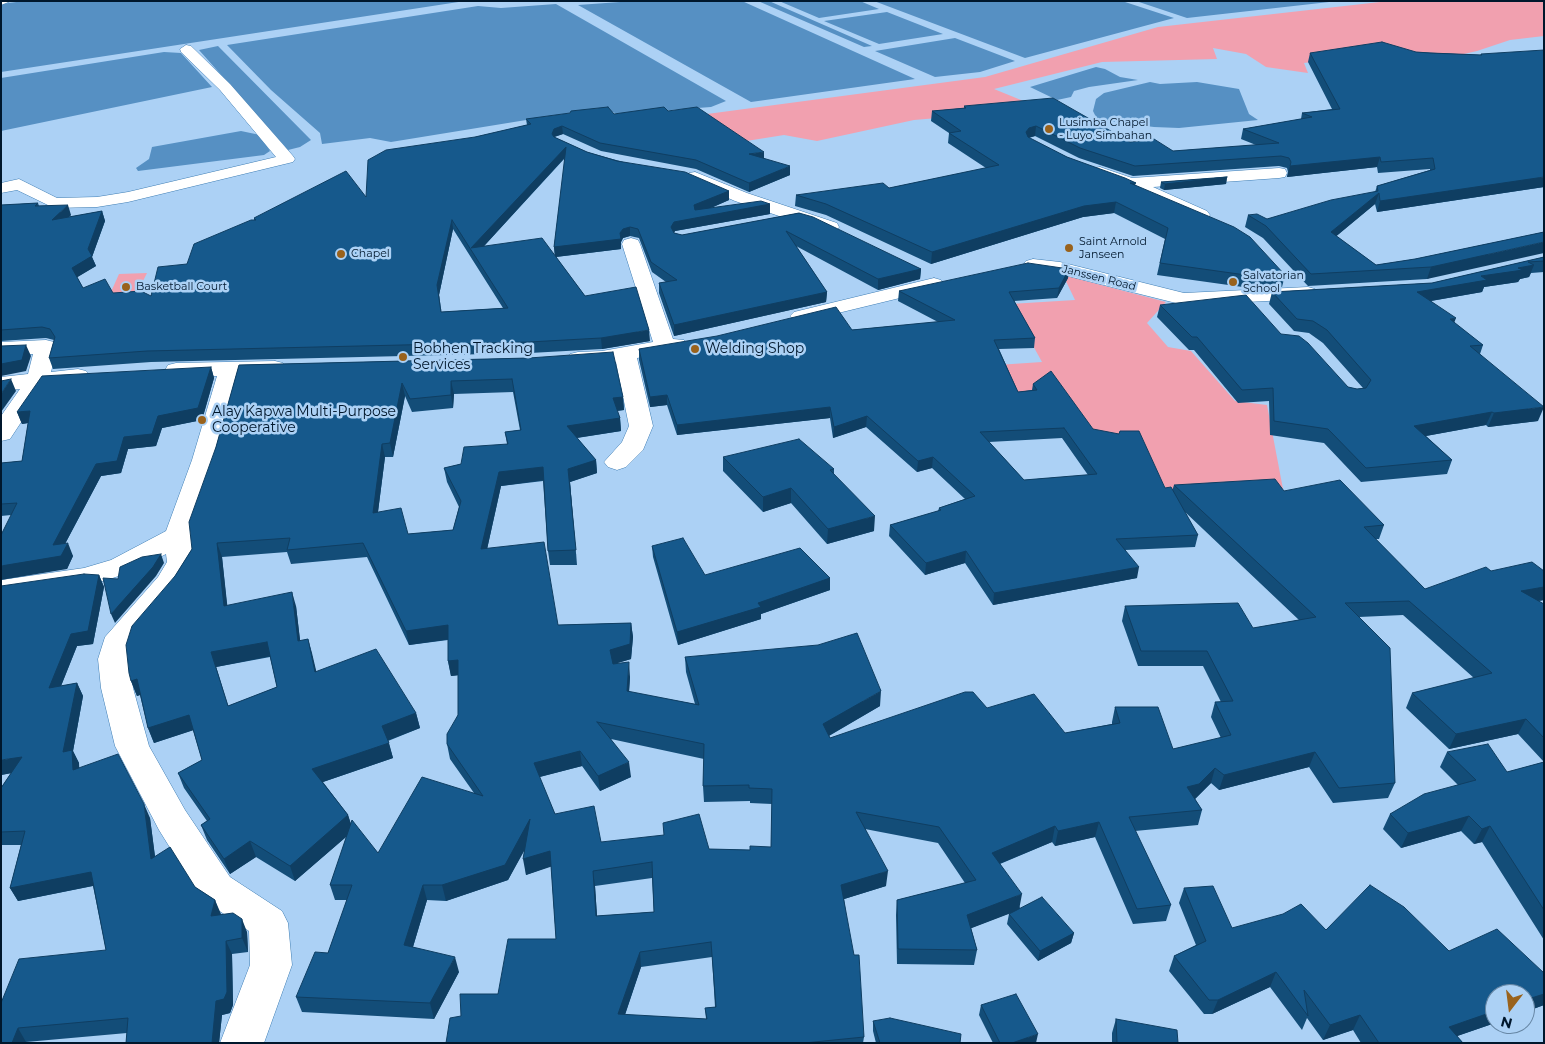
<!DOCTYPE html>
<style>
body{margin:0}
#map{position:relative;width:1545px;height:1044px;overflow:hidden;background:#acd1f5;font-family:Montserrat,sans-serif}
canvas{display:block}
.frame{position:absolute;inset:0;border:2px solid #00172c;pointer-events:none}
.north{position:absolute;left:1485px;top:984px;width:50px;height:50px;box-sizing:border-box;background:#acd1f5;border:1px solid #6787a5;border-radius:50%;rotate:195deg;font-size:14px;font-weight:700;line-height:20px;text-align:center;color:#00172c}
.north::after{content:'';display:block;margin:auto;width:18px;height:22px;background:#99621c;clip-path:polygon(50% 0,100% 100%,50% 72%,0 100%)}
</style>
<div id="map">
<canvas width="1545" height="1044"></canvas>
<div class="frame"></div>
<div class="north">N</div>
</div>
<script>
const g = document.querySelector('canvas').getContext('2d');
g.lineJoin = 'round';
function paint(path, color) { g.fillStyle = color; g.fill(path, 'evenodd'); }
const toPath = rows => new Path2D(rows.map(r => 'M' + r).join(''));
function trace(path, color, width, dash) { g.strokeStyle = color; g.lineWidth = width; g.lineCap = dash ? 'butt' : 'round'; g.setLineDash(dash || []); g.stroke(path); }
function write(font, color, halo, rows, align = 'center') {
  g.font = font + ' Montserrat,sans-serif'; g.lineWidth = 5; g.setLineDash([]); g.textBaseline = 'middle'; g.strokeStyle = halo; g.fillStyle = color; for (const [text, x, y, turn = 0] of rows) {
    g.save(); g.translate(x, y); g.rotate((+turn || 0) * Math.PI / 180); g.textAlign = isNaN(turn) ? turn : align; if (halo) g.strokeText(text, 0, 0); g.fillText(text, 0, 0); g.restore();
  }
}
paint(toPath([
 [1389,1,1544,1,1544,36,1510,40,1477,51,1442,59,1363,45,1353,56,1304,63,1308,73,1266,67,1246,54,1213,48,1217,59,1102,62,994,89,1043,109,914,120,817,141,784,135,715,146,712,118,707,114,985,77,1158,27],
 [147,273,133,301,106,303,119,274],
 [1063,275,1166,302,1147,323,1168,347,1191,351,1235,401,1267,405,1283,489,1170,495,1134,435,1084,440,1008,402,982,366,1042,362,1010,304,1075,300]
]), '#f1a0af');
paint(toPath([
 [24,1,465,1,1,72,1,4],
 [634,1,742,1,915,79,751,102,578,5],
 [758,1,769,1,872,46,864,47],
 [779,1,860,1,879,9,819,18],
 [874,1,1122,1,1174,18,1025,58],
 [1136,1,1338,1,1187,18],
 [556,4,726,101,711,107,618,114,600,108,391,142,370,138,322,144,320,133,271,90,227,45,478,6,501,8],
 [887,12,943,34,879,44,824,21],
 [955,38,1015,61,980,72,935,77,875,51],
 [218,46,311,140,300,147,288,150,199,50],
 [164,52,181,53,212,87,1,131,1,78],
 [1096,67,1105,69,1120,77,1138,80,1089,87,1074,91,1071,97,1057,100,1030,87],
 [1150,82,1160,84,1197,82,1239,89,1249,114,1258,120,1179,128,1154,127,1099,120,1096,117,1093,111,1096,99,1104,93],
 [241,131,260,135,270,151,264,155,138,171,136,168,149,159,152,147]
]), '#5690c3');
const minor = toPath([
 [186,45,191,46,230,84,293,156,295,159,293,162,128,202,97,207,54,208,17,190,1,193,1,183,19,179,57,198,97,197,128,192,276,157,220,90,181,52,180,49,186,45],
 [1100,167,1132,178,1279,168,1285,169,1287,173,1285,177,1279,178,1153,187,1207,211,1210,215,1207,219,1201,220,1094,176,1092,172,1094,168,1100,167],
 [695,172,747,193,837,223,839,227,837,231,830,233,823,231,735,201,689,181,687,177,689,173,695,172],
 [631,238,638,240,640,244,673,339,684,340,687,345,684,350,637,358,653,426,643,450,626,467,617,470,608,467,604,462,622,442,629,426,616,362,578,366,570,364,567,359,570,354,578,352,602,351,653,342,622,244,624,240,631,238],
 [1033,259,1060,262,1184,293,1308,287,1315,289,1318,293,1315,297,1308,299,1184,305,1060,274,1026,269,1023,265,1026,261,1033,259],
 [934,278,941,280,944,284,941,288,801,322,794,320,790,316,794,312,934,278],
 [46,340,54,342,57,347,51,372,78,369,86,371,90,376,86,381,78,383,45,386,10,439,1,441,1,416,20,389,1,391,1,377,28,374,33,354,1,356,1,342,46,340],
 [275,361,283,363,286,368,283,373,241,376,218,460,192,536,195,562,179,589,136,640,130,659,133,688,149,746,185,810,230,877,282,911,288,923,292,965,264,1043,220,1043,250,965,249,931,202,899,159,830,115,746,101,688,98,659,105,637,158,577,167,562,166,554,131,572,88,586,1,598,1,580,84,568,111,560,166,531,192,460,217,376,176,377,168,375,165,370,168,365,176,363,275,361]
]);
const tertiary = toPath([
 [1,1,11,1,1,5,1,1]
]);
trace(minor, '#3e7db3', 1);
trace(tertiary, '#3e7db3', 1);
paint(minor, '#fff');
paint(tertiary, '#fff');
paint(toPath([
 [1416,52,1480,55,1481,54,1544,187,1377,212,1375,204,1336,236,1376,265,1415,259,1544,232,1427,279,1308,286,1263,238,1245,227,1248,215,1267,219,1375,192,1377,186,1430,170,1430,169,1378,173,1377,167,1287,177,1288,172,1287,168,1279,166,1133,176,1079,158,1035,136,1029,138,1067,157,1136,183,1135,185,1285,275,1282,287,1257,289,1157,275,1165,239,1114,213,1083,217,931,264,826,215,795,206,796,195,889,188,986,168,948,143,949,133,931,121,932,111,964,108,964,106,1173,151,1256,145,1241,139,1243,129,1301,119,1302,113,1332,109,1308,62,1310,53],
 [668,111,764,159,790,175,749,192,696,169,601,151,563,134,554,137,587,152,729,191,729,200,709,209,770,204,770,214,675,231,674,233,682,235,799,213,921,269,920,279,878,290,796,246,827,292,826,302,674,336,659,293,659,283,666,282,652,272,639,238,630,236,623,238,621,242,621,249,556,257,585,296,650,341,602,349,530,353,151,362,53,369,49,358,54,340,46,338,1,341,1,205,38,203,39,206,71,215,69,217,102,211,105,221,92,257,96,266,77,277,83,288,113,293,151,296,187,264,254,220,254,218,366,197,475,137,527,125,526,119],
 [565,158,554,247,555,256,484,246],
 [453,229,503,308,441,312,439,295],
 [1227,177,1226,184,1164,190,1160,188,1161,182],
 [1544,257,1544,272,1531,273,1529,277,1520,279,1518,282,1484,287,1482,292,1431,301,1454,323,1483,345,1480,354,1538,421,1488,427,1486,425,1426,436,1452,460,1447,474,1361,482,1324,443,1270,435,1269,401,1238,403,1194,350,1189,350,1157,317,1160,305,1281,334,1348,387,1357,389,1363,388,1323,343,1309,333,1294,331,1269,304,1272,292,1432,283],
 [1069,269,1068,278,1057,298,1014,301,1035,338,1034,348,999,349,1018,392,1032,390,1033,384,1093,429,1165,488,1172,491,1174,485,1284,491,1384,525,1379,539,1375,539,1425,589,1491,571,1544,571,1544,600,1538,601,1544,604,1544,762,1518,734,1449,749,1406,708,1412,693,1474,678,1403,615,1359,617,1395,783,1388,798,1333,803,1309,767,1219,790,1211,783,1195,799,1202,810,1198,825,1135,831,1171,905,1166,921,1133,924,1095,837,1055,846,1052,842,1000,864,1020,908,1074,933,1071,943,1038,961,1007,924,1009,914,1010,913,971,928,977,950,974,965,897,964,896,915,897,900,965,883,938,843,865,829,886,886,844,899,864,1037,863,1043,446,1043,461,1016,498,994,556,939,551,866,526,875,524,850,508,880,446,901,427,900,413,947,459,972,434,1019,302,1012,296,997,328,953,347,900,335,900,330,885,347,836,295,881,256,857,230,874,207,840,201,825,207,821,184,788,178,773,202,760,193,730,154,743,148,728,140,695,137,696,131,681,175,576,192,549,216,447,239,365,529,358,623,397,624,410,617,411,620,418,621,431,577,438,596,460,597,473,570,482,577,565,550,565,548,551,543,481,501,486,487,549,558,625,631,623,633,637,631,659,617,663,630,677,629,692,695,704,686,672,685,657,880,706,829,736,830,738,987,708,1065,733,1112,724,1112,722,1115,707,1173,749,1221,738,1211,717,1215,702,1221,702,1203,666,1138,666,1122,621,1125,606,1253,628,1299,620,1184,511,1198,535,1195,547,1125,550,1137,578,993,605,965,563,925,575,889,536,890,525,938,511,939,508,965,499,932,468,917,472,866,427,833,438,830,418,677,435,667,405,650,407,639,360,639,349,938,322,898,301,899,291],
 [513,392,520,430,505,432,507,444,461,464,444,468,447,482,459,507,453,530,408,534,378,512,385,457,393,457,405,396,412,412,453,408,454,394],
 [1062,438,1088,475,1024,480,989,442],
 [287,552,291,564,367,557,409,645,448,640,448,661,451,676,458,675,458,715,447,744,450,759,474,793,378,853,351,824,348,815,323,782,393,758,388,741,420,728,416,713,316,672,308,639,300,641,296,606,227,606,222,557],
 [270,657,277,687,228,706,216,667],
 [611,739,704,759,703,786,704,802,750,801,750,803,772,804,771,847,750,850,709,849,601,842,555,814,539,777,582,766,600,791,631,777],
 [652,878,654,912,597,916,595,886],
 [712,957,715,1007,705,1008,706,1019,625,1015,641,967],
 [211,367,214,378,202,420,162,428,156,446,128,449,121,473,101,476,65,544,73,556,67,569,11,515,1,516,1,463,22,461,28,423,22,424,17,412],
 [723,457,834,469,834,474,874,531,827,544,791,503,763,512,723,471],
 [652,546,705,575,830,578,830,590,761,614,761,619,678,645,653,557],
 [99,575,104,587,93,644,77,646,61,686,77,683,83,696,73,751,79,763,79,768,150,818,155,856,195,887,215,900,220,915,247,932,248,952,232,954,233,1005,230,1013,222,1015,219,1043,126,1043,127,1033,26,1042,1,1043,106,950,93,886,18,901,10,888,21,845,1,845,1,788,11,773,1,775],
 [1447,752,1507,772,1544,762,1544,940,1482,842,1474,844,1461,831,1401,848,1383,829,1390,814,1458,785,1440,767],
 [1184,888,1232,928,1326,930,1449,951,1544,973,1544,1005,1525,1012,1495,994,1495,1023,1457,1036,1463,1043,1361,1043,1353,1030,1323,1040,1307,1018,1302,1030,1270,987,1212,1014,1204,1014,1169,971,1174,956,1196,945,1179,903],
 [981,1005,1036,1043,993,1043,979,1015],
 [1116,1019,1178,1043,1112,1043,1112,1033],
 [873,1021,960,1043,876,1043,873,1031]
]), '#134d78');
paint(toPath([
 [562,126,563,134,554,137,552,134,554,129],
 [1036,126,1035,136,1027,138,1026,132,1029,128],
 [566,147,567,155,475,256,471,248],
 [764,152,764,161,749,154],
 [1380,157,1377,167,1287,177,1290,166],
 [790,166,790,175,749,192,749,183],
 [1227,177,1226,184,1164,190,1165,184],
 [1544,177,1544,187,1377,212,1380,201],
 [729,191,729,200,694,215,694,205],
 [1379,193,1375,204,1327,244,1331,232],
 [1116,202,1114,213,1083,217,931,264,932,252,1084,206],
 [770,204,770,214,675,231,671,236,671,227,674,222],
 [68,205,71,215,55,229,52,220],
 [102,211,105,221,92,257,96,266,76,278,72,268,88,249],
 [452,220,453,229,439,295,443,322,437,285],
 [630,227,630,236,623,238,621,242,621,249,555,257,554,247,620,233,623,229],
 [1544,242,1544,253,1427,279,1431,267],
 [1534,265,1529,277,1520,279,1518,282,1484,287,1482,292,1413,304,1417,292,1518,268],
 [921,269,920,279,878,290,878,279],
 [1069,269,1068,278,1057,298,1059,288],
 [827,292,826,302,674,336,674,325],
 [1456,318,1451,331,1450,319],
 [649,330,650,341,602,349,601,338],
 [26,345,31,356,26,371,1,376,1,364],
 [211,367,214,378,202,420,162,428,156,446,128,449,121,473,101,476,58,557,68,543,73,556,67,569,1,580,1,566,53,545,96,464,124,437,158,416],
 [11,379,16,391,1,412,1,394],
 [451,381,454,394,453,408,451,395],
 [402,383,405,396,393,457,390,443],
 [667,395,667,405,650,407,650,397],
 [623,397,624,410,614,411,613,398],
 [830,407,830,418,677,435,677,425],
 [1544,407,1538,421,1488,427,1494,413],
 [30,411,34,422,22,424,17,412],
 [1492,412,1486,425,1409,439,1414,426],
 [867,416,866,427,833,438,834,427],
 [620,418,621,431,569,439,567,426],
 [382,444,385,457,376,527,373,513],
 [933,457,932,468,917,472,918,461],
 [596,460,597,473,570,482,577,565,568,469],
 [543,467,544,480,501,486,484,563,481,549,499,472],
 [791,488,791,503,763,512,763,497],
 [875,516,874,531,827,544,828,529],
 [217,543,222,557,229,621,224,606],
 [966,551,965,563,925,575,926,563],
 [161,554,164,563,156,576,115,623,111,614],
 [1139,567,1137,578,993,605,994,593],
 [99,575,104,587,93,644,77,646,55,701,49,688,71,634],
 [830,578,830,590,761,614,761,619,678,645,677,632,758,603],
 [1544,587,1544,600,1515,605,1521,591],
 [292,592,296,606,302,656,298,641],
 [631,623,633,637,631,659,611,665,610,650],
 [448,625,451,639,409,645,406,631],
 [308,639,312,653,320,687,315,672],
 [267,642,271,656,216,667,233,721,211,652],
 [458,660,461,675,451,676,448,661],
 [629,662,630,677,628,706,627,691],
 [137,679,143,694,137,696,131,681],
 [77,683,83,696,73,751,79,763,80,783,63,752],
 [881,691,880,706,823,739,823,724],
 [416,713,420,728,386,741,382,726],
 [189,715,194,730,154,743,148,728],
 [1526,719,1518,734,1449,749,1456,734],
 [389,743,393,758,317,784,312,769],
 [580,751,582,766,536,778,534,763],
 [1315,752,1309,767,1219,790,1224,775],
 [22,757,29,770,1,775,1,760],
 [629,762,631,777,600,791,598,776],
 [1215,768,1211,783,1195,799,1187,787],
 [144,804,150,818,157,873,151,859],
 [348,815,353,831,295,881,290,866],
 [1469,816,1461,831,1401,848,1408,833],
 [530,819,533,835,508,880,446,901,442,885],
 [1099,822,1095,837,1055,846,1058,831],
 [1055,826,1052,842,989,868,992,853],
 [1490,826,1482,842,1474,844,1482,829],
 [250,841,256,857,230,874,224,859],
 [550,851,553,866,526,875,523,859],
 [593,871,595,886,598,931,596,916],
 [888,871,886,886,841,900,841,885],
 [91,872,97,885,18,901,10,888],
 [423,885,427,900,409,960,404,945],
 [1022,894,1019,910,964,931,967,915],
 [215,900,221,914,217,930,211,916],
 [242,919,247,932,248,952,242,938],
 [1074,933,1071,943,1038,961,1040,951],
 [226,941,232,954,233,1005,230,1013,222,1015,219,1043,212,1043,216,1001],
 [640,952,641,967,620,1029,618,1014],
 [455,957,459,972,434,1019,430,1003],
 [1276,972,1270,987,1212,1014,1218,1000],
 [1544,994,1544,1005,1525,1012,1525,1000],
 [1495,1011,1495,1023,1440,1042,1449,1027],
 [1360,1015,1353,1030,1323,1040,1330,1025],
 [18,1028,26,1042,26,1043,12,1043],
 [1038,1034,1036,1043,1012,1043]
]), '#0f3e62');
const building = toPath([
 [1382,42,1416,52,1430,53,1482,55,1481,54,1544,50,1544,177,1380,201,1379,193,1331,232,1376,265,1415,259,1544,232,1544,242,1431,267,1311,274,1266,226,1248,215,1257,214,1267,219,1331,200,1378,191,1377,186,1435,169,1433,158,1381,162,1380,157,1290,166,1291,162,1289,158,1281,156,1135,166,1080,148,1036,126,1029,128,1026,132,1028,137,1067,157,1125,178,1136,183,1130,183,1234,227,1250,237,1285,275,1260,277,1160,263,1168,228,1116,202,1084,206,932,252,826,204,796,195,883,183,889,188,999,165,949,133,961,131,932,111,966,108,964,106,1053,98,1130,142,1154,139,1173,151,1279,143,1243,129,1312,117,1302,113,1340,109,1310,53,1382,42],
 [608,107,614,114,664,107,668,111,697,107,764,152,749,154,790,166,749,183,696,160,600,143,562,126,554,129,552,134,554,137,587,152,617,161,685,172,729,191,694,205,695,210,761,201,770,204,674,222,671,227,674,233,682,235,799,213,813,217,921,269,878,279,786,231,827,292,674,325,659,283,677,280,651,262,638,229,630,227,623,229,620,233,621,239,554,247,566,147,471,248,542,238,585,296,636,287,649,330,601,338,529,342,147,351,49,358,55,337,50,329,42,327,1,330,1,205,38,203,35,206,68,205,52,220,102,211,88,249,92,256,72,268,83,288,105,279,113,293,141,291,151,296,158,267,187,264,194,244,251,220,256,220,254,218,346,171,366,197,368,160,386,150,475,137,531,124,526,119,570,113,571,111,608,107],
 [452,220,508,308,441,312,437,285,452,220],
 [1227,177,1165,184,1161,182,1227,177],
 [1544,257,1544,261,1528,262,1534,265,1518,268,1523,270,1481,276,1487,280,1417,292,1456,318,1450,319,1483,345,1470,346,1544,407,1494,413,1492,412,1414,426,1452,460,1366,468,1328,429,1274,421,1273,388,1242,390,1197,337,1192,337,1160,305,1246,295,1281,334,1299,336,1308,343,1348,387,1357,389,1366,388,1371,380,1327,330,1313,321,1297,319,1272,292,1432,283,1544,257],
 [1028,263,1069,269,1059,288,1009,292,1035,338,994,340,1018,392,1037,390,1033,384,1051,371,1093,429,1119,434,1120,431,1139,431,1165,488,1171,487,1198,535,1116,539,1139,567,994,593,966,551,926,563,890,525,941,510,939,508,975,496,933,457,918,461,867,416,834,427,830,407,677,425,667,395,650,397,639,349,717,336,836,307,852,330,955,320,899,291,1028,263],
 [1064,428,1097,474,1024,480,980,432,1064,428],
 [26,345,22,360,1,364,1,346,26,345],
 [613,352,623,397,613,398,620,418,567,426,596,460,568,469,576,550,548,551,543,467,499,472,481,549,544,542,558,625,631,623,630,644,610,650,613,664,629,662,627,691,699,705,685,657,818,645,857,633,881,691,823,724,830,738,965,692,973,692,987,708,1034,694,1065,733,1120,723,1115,707,1158,707,1173,749,1231,735,1215,702,1233,701,1207,651,1141,651,1125,606,1238,603,1253,628,1316,617,1174,485,1275,479,1284,491,1340,480,1384,525,1364,527,1425,589,1486,567,1491,571,1532,562,1544,571,1544,587,1521,591,1544,604,1544,738,1526,719,1456,734,1412,693,1492,673,1409,601,1345,603,1390,648,1395,783,1339,788,1315,752,1224,775,1215,768,1199,784,1187,787,1202,810,1129,817,1171,905,1137,909,1099,822,1058,831,1055,826,992,853,1022,894,967,915,977,950,898,949,897,900,976,880,939,827,856,812,888,871,841,885,854,955,859,955,864,1037,804,1043,446,1043,450,1018,461,1016,460,994,498,994,508,939,556,939,550,851,523,859,530,819,505,865,442,885,423,885,404,945,455,957,430,1003,296,997,315,952,328,953,352,885,330,885,352,820,378,853,422,777,483,796,447,744,447,734,458,715,458,660,448,661,448,625,406,631,363,543,287,550,290,538,217,543,224,606,292,592,298,641,308,639,315,672,376,649,416,713,382,726,389,743,312,769,348,815,290,866,250,841,224,859,201,825,210,819,178,773,202,760,189,715,148,728,137,679,131,681,129,673,126,645,132,626,175,576,192,549,189,522,216,447,239,365,529,358,613,352],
 [512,379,521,430,505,432,508,444,464,447,461,464,444,468,461,501,453,530,408,534,401,508,373,513,382,444,390,443,402,383,410,399,451,395,451,381,512,379],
 [267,642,277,687,228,706,211,652,267,642],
 [597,722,704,744,703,786,749,785,749,788,772,789,771,847,750,846,750,850,709,849,699,814,663,823,664,835,601,842,594,806,555,814,534,763,580,751,598,776,629,762,597,722],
 [652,862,654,912,596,916,593,871,652,862],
 [711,942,716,1007,705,1008,707,1019,618,1014,640,952,711,942],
 [211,367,198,408,158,416,152,434,124,437,117,461,96,464,53,545,68,543,61,556,1,566,1,535,17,503,1,504,1,463,22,461,30,411,17,412,42,376,211,367],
 [11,379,1,394,1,381,11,379],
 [799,439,834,469,830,470,875,516,828,529,791,488,763,497,723,457,799,439],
 [683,538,705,575,800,548,830,578,758,603,761,607,677,632,652,546,683,538],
 [161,554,153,567,111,614,103,578,118,579,120,567,142,557,161,554],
 [84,574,99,575,88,631,71,634,49,688,77,683,63,752,72,750,73,770,118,754,144,804,151,859,170,847,195,887,215,900,211,916,233,913,242,919,242,938,226,941,227,992,224,999,216,1001,212,1043,126,1043,128,1018,18,1028,12,1043,1,1043,1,1003,19,959,106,950,91,872,10,888,25,831,1,832,1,788,22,757,1,760,1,586,84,574],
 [1488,744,1507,772,1544,762,1544,910,1490,826,1482,829,1469,816,1408,833,1390,814,1424,794,1476,780,1447,752,1488,744],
 [1370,885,1404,907,1449,951,1497,929,1544,973,1544,994,1525,1000,1525,994,1495,994,1495,1011,1449,1027,1463,1043,1379,1043,1360,1015,1330,1025,1304,990,1308,1016,1276,972,1218,1000,1209,1000,1174,956,1206,941,1184,888,1213,886,1232,928,1283,914,1301,904,1326,930,1370,885],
 [1042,897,1074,933,1040,951,1009,914,1042,897],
 [1016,994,1038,1034,1012,1043,1000,1043,981,1005,1016,994],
 [890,1018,961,1034,960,1043,880,1043,873,1021,890,1018],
 [1116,1019,1177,1030,1178,1043,1117,1043,1116,1019]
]);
paint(building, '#16598c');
trace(building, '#0f3e62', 1);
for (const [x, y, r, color] of [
 [1049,129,5,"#99621c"],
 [1069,248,5,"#99621c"],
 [341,254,5,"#99621c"],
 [1233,282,5,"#99621c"],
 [126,287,5,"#99621c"],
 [695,349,5,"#99621c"],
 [403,357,5,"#99621c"],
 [202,420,5,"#99621c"]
]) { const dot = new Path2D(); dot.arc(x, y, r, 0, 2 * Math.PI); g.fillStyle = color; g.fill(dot); trace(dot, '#acd1f5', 2); }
write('11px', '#00172c', '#acd1f5', [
 ["Lusimba Chapel",1059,123],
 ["- Luyo Simbahan",1059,136],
 ["Saint Arnold",1079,242],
 ["Janseen",1079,255],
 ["Chapel",351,254],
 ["Salvatorian",1243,276],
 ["School",1243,289],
 ["Basketball Court",136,287]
], 'left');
write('11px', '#00172c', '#acd1f5', [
 ["Janssen Road",1099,278,14]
]);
write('14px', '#00172c', '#acd1f5', [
 ["Bobhen Tracking",413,349],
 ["Services",413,365],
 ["Welding Shop",705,349],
 ["Alay Kapwa Multi-Purpose",212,412],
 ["Cooperative",212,428]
], 'left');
</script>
